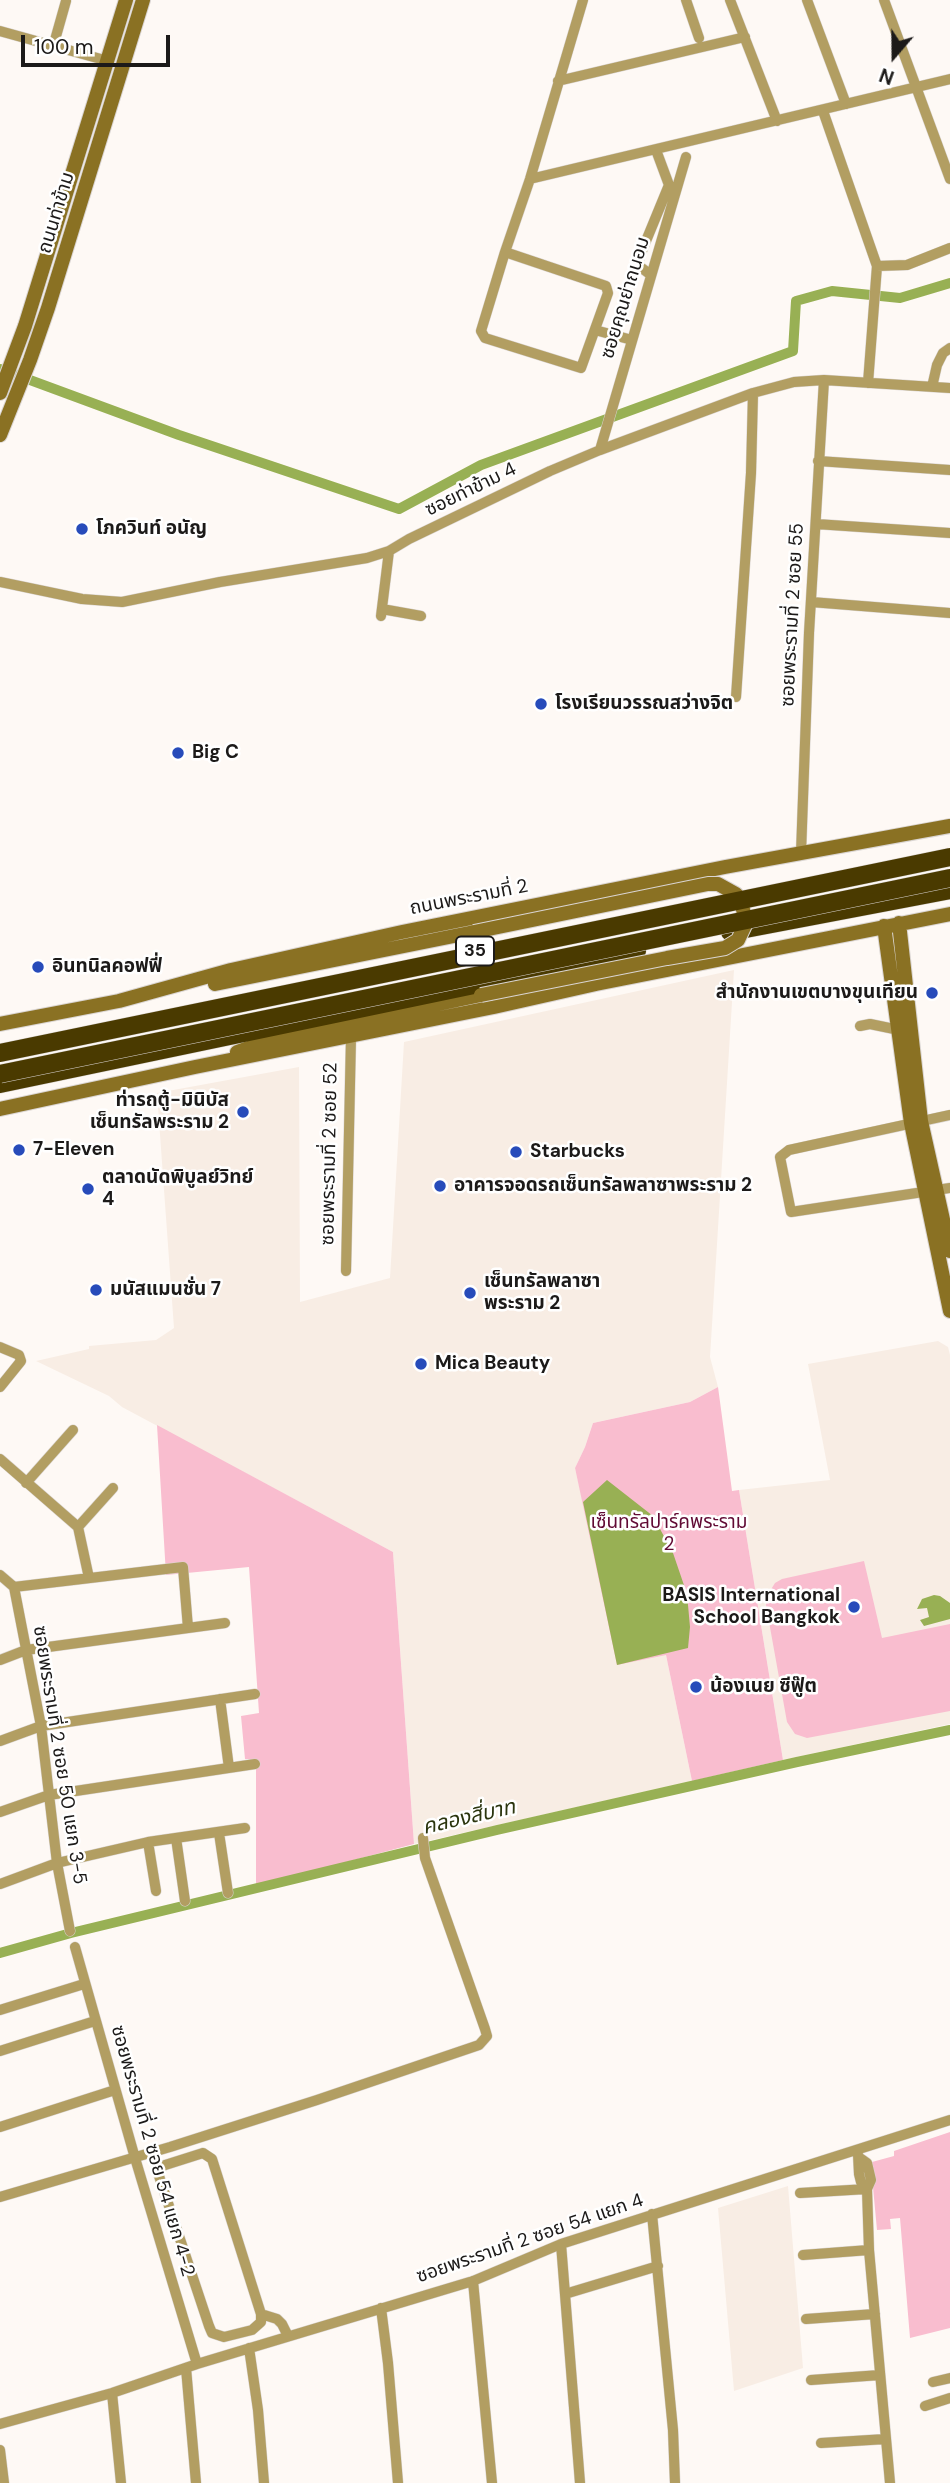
<!DOCTYPE html>
<meta charset="utf-8">
<style>
body{margin:0}
#map{position:relative;width:950px;height:2483px;overflow:hidden;background:#fef9f5;font-family:"DM Sans",sans-serif}
canvas{display:block}
.north{position:absolute;left:859px;top:21px;width:70px;height:70px;-webkit-text-stroke:5px #fff;paint-order:stroke;rotate:200deg;font-size:19px;font-weight:700;line-height:28px;text-align:center;color:#1c1a19}
.north::after{content:'';display:block;margin:auto;width:24px;height:32px;background:#1c1a19;clip-path:polygon(50% 0,100% 100%,50% 72%,0 100%)}
.scale{position:absolute;left:21px;top:35px;width:149px;height:32px;box-sizing:border-box;border:4px solid #1c1a19;border-top:0;padding-left:9px;font-size:21px;line-height:24px;white-space:nowrap;color:#1c1a19;-webkit-text-stroke:5px #fff;paint-order:stroke}
</style>
<div id="map">
<canvas width="950" height="2483"></canvas>
<div class="north">N</div>
<div class="scale">100 m</div>
</div>
<script>
const g = document.querySelector('canvas').getContext('2d');
g.lineJoin = 'round';
function paint(path, color) { g.fillStyle = color; g.fill(path, 'evenodd'); }
const toPath = rows => new Path2D(rows.map(r => 'M' + r).join(''));
function trace(path, color, width, dash) { g.strokeStyle = color; g.lineWidth = width; g.lineCap = dash ? 'butt' : 'round'; g.setLineDash(dash || []); g.stroke(path); }
function write(font, color, halo, rows, align = 'center') {
  g.font = font + ' "DM Sans","Noto Sans Thai",sans-serif'; g.lineWidth = 5; g.setLineDash([]); g.textBaseline = 'middle'; g.strokeStyle = halo; g.fillStyle = color; for (const [text, x, y, turn = 0] of rows) {
    g.save(); g.translate(x, y); g.rotate((+turn || 0) * Math.PI / 180); g.textAlign = isNaN(turn) ? turn : align; if (halo) g.strokeText(text, 0, 0); g.fillText(text, 0, 0); g.restore();
  }
}
paint(toPath([
 [734,970,710,1357,718,1387,690,1402,593,1423,585,1447,575,1468,583,1502,666,1655,692,1781,414,1844,393,1552,122,1407,109,1396,36,1361,89,1349,89,1346,156,1340,174,1328,157,1093,299,1067,300,1302,390,1278,404,1042],
 [938,1341,948,1347,950,1355,950,1724,783,1760,739,1490,830,1480,808,1364],
 [788,2186,803,2368,734,2391,718,2208]
]), '#f8ede4');
paint(toPath([
 [718,1387,732,1491,739,1490,783,1760,692,1781,666,1655,617,1665,575,1468,585,1447,593,1423,690,1402],
 [157,1425,393,1552,414,1844,256,1886,256,1759,245,1759,241,1716,259,1713,249,1567,166,1575],
 [864,1561,882,1638,950,1624,950,1711,807,1738,795,1734,787,1722,766,1605,767,1596,775,1583,782,1579],
 [950,2132,950,2328,910,2338,900,2218,890,2219,891,2229,877,2230,871,2166,872,2162,894,2156,894,2151]
]), '#f9bdcf');
paint(toPath([
 [607,1480,653,1516,673,1553,687,1594,690,1627,688,1648,617,1665,583,1502],
 [934,1595,940,1596,950,1603,950,1619,924,1626,920,1620,929,1617,927,1608,917,1609,922,1599]
]), '#98b054');
trace(toPath([
 [0,369,179,435,399,509,481,465,793,351,796,301,832,291,900,298,950,283],
 [0,1953,71,1933,497,1830,797,1762,950,1730]
]), '#98b054', 10);
const street = toPath([
 [686,0,699,38],
 [730,0,777,121],
 [807,0,846,104],
 [884,0,950,179],
 [0,31,108,61],
 [53,47,66,1],
 [558,81,745,37],
 [823,111,877,266,868,383],
 [530,179,950,79],
 [505,252,606,286,608,293,581,368,485,338,481,331,505,252,530,179,583,0],
 [877,266,907,265,950,248],
 [651,275,639,266,639,258,669,185,656,150],
 [595,330,632,340],
 [932,387,937,365,943,353,950,348],
 [600,450,686,157],
 [818,461,950,470],
 [816,524,950,533],
 [0,582,82,599,122,602,220,582,367,558,389,551,409,539,550,471,600,450,753,393,794,382,824,380,950,388],
 [811,602,950,613],
 [382,609,421,616],
 [381,616,389,551],
 [736,697,751,473,753,393],
 [801,853,809,633,824,380],
 [860,1026,870,1024,899,1030],
 [950,1115,789,1150,780,1157,791,1212,950,1188],
 [346,1271,351,1037],
 [0,1347,19,1355,21,1361,0,1387],
 [0,1459,78,1527,89,1578],
 [26,1483,73,1430],
 [78,1527,113,1488],
 [0,1575,14,1587],
 [0,1660,26,1650,225,1623],
 [220,1699,229,1768],
 [0,1741,41,1726,255,1694],
 [0,1812,49,1795,255,1764],
 [219,1833,228,1893],
 [176,1838,185,1901],
 [148,1842,156,1891],
 [0,1884,57,1863,148,1842,245,1828],
 [70,1931,57,1863,41,1726,14,1587,183,1567,188,1628],
 [75,1947,135,2158,197,2364],
 [0,2010,84,1984],
 [0,2051,95,2021],
 [0,2127,115,2090],
 [203,2153,212,2159,261,2314,261,2322,252,2330,224,2337,212,2333,209,2326,159,2176,162,2166,203,2153],
 [858,2154,859,2174,861,2182,867,2189],
 [860,2158,867,2163,871,2180,867,2189,869,2250,890,2483],
 [800,2193,867,2189],
 [0,2197,170,2147,317,2100,479,2045,487,2036,485,2029,425,1858,423,1838],
 [652,2214,673,2430,675,2483],
 [561,2244,580,2483],
 [803,2255,869,2250],
 [473,2281,492,2483],
 [565,2294,658,2266],
 [381,2308,388,2363,398,2483],
 [261,2314,277,2319,282,2324,288,2336],
 [806,2319,875,2314],
 [249,2348,258,2410,264,2483],
 [186,2368,196,2483],
 [811,2380,880,2375],
 [933,2382,950,2378],
 [112,2393,121,2483],
 [925,2406,950,2398],
 [0,2424,112,2393,197,2364,473,2281,561,2244,950,2120],
 [821,2443,886,2439],
 [0,2450,4,2483]
]);
const secondary = toPath([
 [0,393,25,326,126,0],
 [0,435,30,360,48,308,143,0],
 [899,923,921,1121,950,1251],
 [884,926,911,1123,950,1311],
 [215,984,474,932],
 [0,1024,119,1001,231,970,402,932,725,867,950,826],
 [237,1052,265,1042,307,1032,481,995],
 [0,1109,195,1067,494,1007,596,984,950,914]
]);
const highway = toPath([
 [730,932,950,890],
 [0,1084,637,951]
]);
trace(street, '#dad5d2', 11);
trace(secondary, '#dad5d2', 16);
trace(highway, '#dad5d2', 19);
trace(street, '#b29e62', 10);
trace(secondary, '#8a7123', 14);
trace(highway, '#4a3a00', 18);
const secondaryBridge = toPath([
 [474,932,708,884,718,884,736,894,741,901,745,918,745,925,738,940,725,948,667,958,481,995]
]);
const highwayBridge = toPath([
 [0,1053,950,857],
 [0,1074,950,878]
]);
trace(secondaryBridge, '#dad5d2', 16, []);
trace(highwayBridge, '#dad5d2', 19, []);
trace(secondaryBridge, '#8a7123', 14);
trace(highwayBridge, '#4a3a00', 18);
for (const [x, y, r, color] of [
 [82,529,7,"#274bba"],
 [541,704,7,"#274bba"],
 [178,753,7,"#274bba"],
 [38,967,7,"#274bba"],
 [932,993,7,"#274bba"],
 [243,1112,7,"#274bba"],
 [19,1150,7,"#274bba"],
 [516,1152,7,"#274bba"],
 [440,1186,7,"#274bba"],
 [88,1189,7,"#274bba"],
 [96,1290,7,"#274bba"],
 [470,1293,7,"#274bba"],
 [421,1364,7,"#274bba"],
 [854,1607,7,"#274bba"],
 [696,1687,7,"#274bba"]
]) { const dot = new Path2D(); dot.arc(x, y, r, 0, 2 * Math.PI); g.fillStyle = color; g.fill(dot); trace(dot, '#fff', 2.5); }
for (const [x, y, w] of [
 [475,951,38]
]) { const box = new Path2D(); box.roundRect(x - w / 2, y - 14.5, w, 29, 5); g.fillStyle = '#fff'; g.fill(box); trace(box, '#1c1a19', 2); }
write('bold 18px', '#1c1a19', null, [
 ["35",475,951]
]);
write('19px', '#1c1a19', '#fff', [
 ["ถนนท่าข้าม",57,213,-73],
 ["ซอยคุณย่าถนอม",626,298,-73],
 ["ซอยท่าข้าม 4",471,490,-26],
 ["ซอยพระรามที่ 2 ซอย 55",793,615,-87],
 ["ถนนพระรามที่ 2",469,898,-11],
 ["ซอยพระรามที่ 2 ซอย 52",330,1154,-89],
 ["ซอยพระรามที่ 2 ซอย 50 แยก 3-5",59,1755,81],
 ["ซอยพระรามที่ 2 ซอย 54 แยก 4-2",152,2151,74],
 ["ซอยพระรามที่ 2 ซอย 54 แยก 4",530,2239,-19]
]);
write('bold 19px', '#1c1a19', '#fff', [
 ["โภควินท์ อนัญ",96,529],
 ["โรงเรียนวรรณสว่างจิต",555,704],
 ["Big C",192,753],
 ["อินทนิลคอฟฟี่",52,967],
 ["สำนักงานเขตบางขุนเทียน",918,993,"right"],
 ["ท่ารถตู้-มินิบัส",229,1101,"right"],
 ["เซ็นทรัลพระราม 2",229,1123,"right"],
 ["7-Eleven",33,1150],
 ["Starbucks",530,1152],
 ["ตลาดนัดพิบูลย์วิทย์",102,1178],
 ["4",102,1200],
 ["อาคารจอดรถเซ็นทรัลพลาซาพระราม 2",454,1186],
 ["เซ็นทรัลพลาซา",484,1282],
 ["พระราม 2",484,1304],
 ["มนัสแมนชั่น 7",110,1290],
 ["Mica Beauty",435,1364],
 ["BASIS International",840,1596,"right"],
 ["School Bangkok",840,1618,"right"],
 ["น้องเนย ซีฟู๊ต",710,1687]
], 'left');
write('19px', '#610a34', '#fff', [
 ["เซ็นทรัลปาร์คพระราม",669,1523],
 ["2",669,1545]
]);
write('italic 21px', '#2b350e', '#fff', [
 ["คลองสี่บาท",469,1818,-13]
]);
</script>
